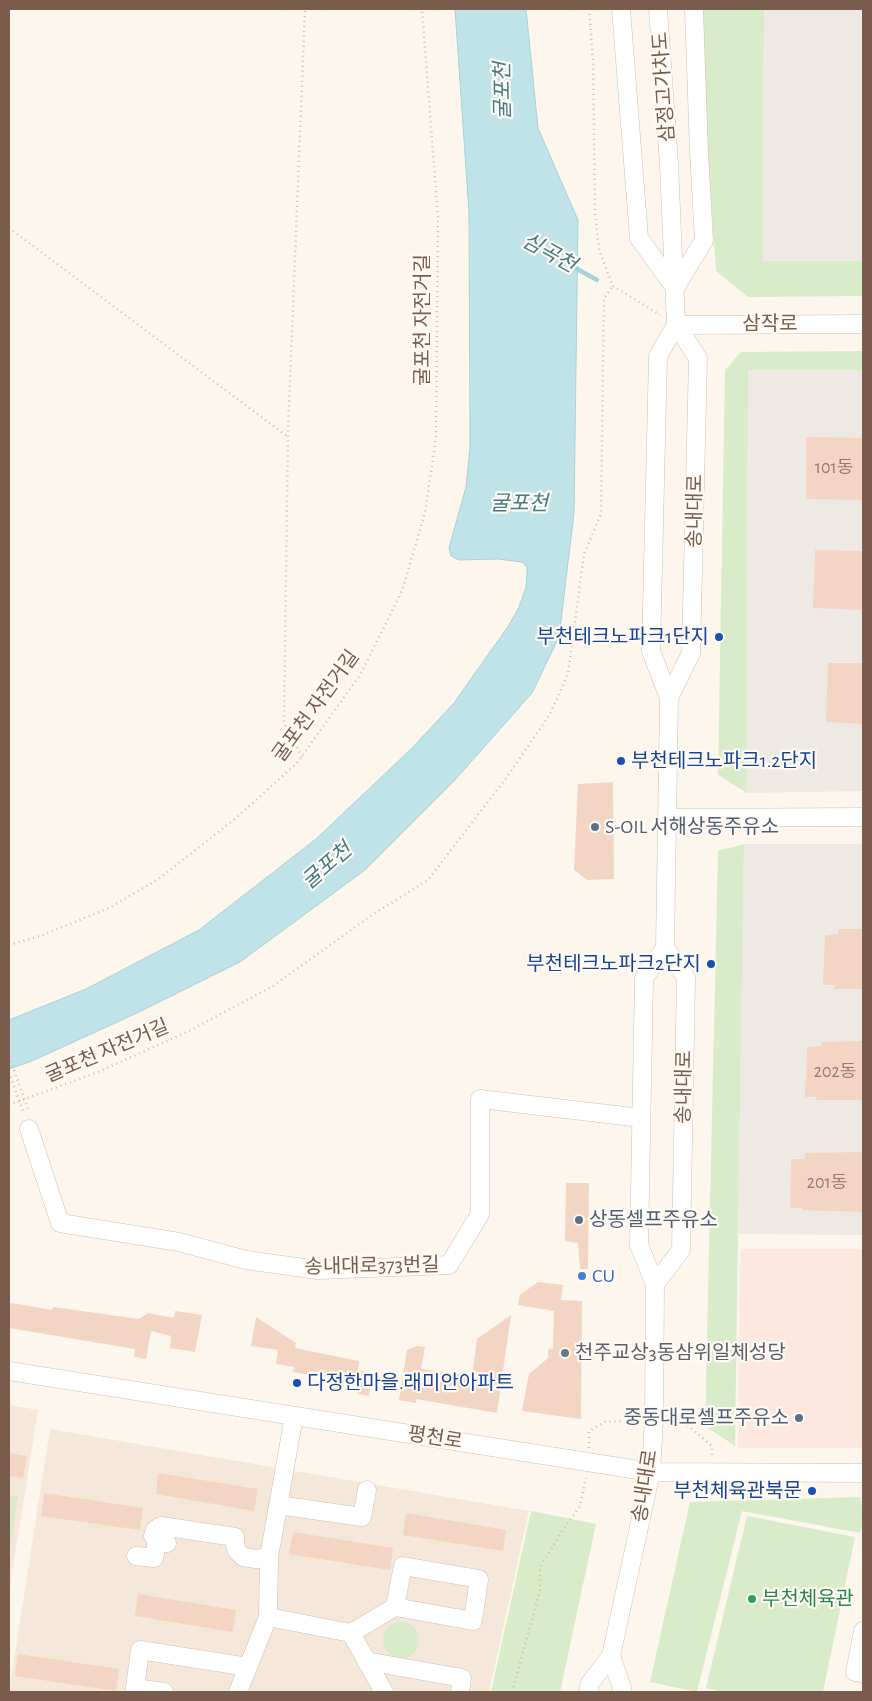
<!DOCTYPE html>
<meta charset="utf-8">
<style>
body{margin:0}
#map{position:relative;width:872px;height:1701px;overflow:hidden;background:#fdf6ec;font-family:"Alegreya Sans",sans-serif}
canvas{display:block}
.frame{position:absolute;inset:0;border:10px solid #7a5c4d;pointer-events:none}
</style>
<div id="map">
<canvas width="872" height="1701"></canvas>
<div class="frame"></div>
</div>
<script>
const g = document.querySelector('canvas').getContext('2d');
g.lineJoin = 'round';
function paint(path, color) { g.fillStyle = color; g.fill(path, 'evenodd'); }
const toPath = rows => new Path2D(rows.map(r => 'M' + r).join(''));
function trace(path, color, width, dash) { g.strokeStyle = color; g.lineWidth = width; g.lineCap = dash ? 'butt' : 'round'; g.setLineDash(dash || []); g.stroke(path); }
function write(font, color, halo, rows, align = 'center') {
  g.font = font + ' "Alegreya Sans","Noto Sans KR",sans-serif'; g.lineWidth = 4.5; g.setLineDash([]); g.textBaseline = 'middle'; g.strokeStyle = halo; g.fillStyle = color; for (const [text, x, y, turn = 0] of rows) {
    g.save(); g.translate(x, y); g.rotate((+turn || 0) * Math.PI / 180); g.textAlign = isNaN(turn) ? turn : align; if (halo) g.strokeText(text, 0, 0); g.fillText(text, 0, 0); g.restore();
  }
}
paint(toPath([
 [9,1405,38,1410,9,1592],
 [50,1429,529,1511,489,1692,9,1692]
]), '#f5e8da');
paint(toPath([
 [740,1249,863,1249,863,1448,738,1448]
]), '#fde8e0');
paint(toPath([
 [764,9,863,9,863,261,763,261],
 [748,370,863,370,863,791,747,793],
 [744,844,863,844,863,1235,738,1234]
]), '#efe9e4');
paint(toPath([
 [698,9,764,9,763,261,863,261,863,296,748,297,716,271],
 [863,351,863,370,748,370,747,793,718,775,725,370,741,352],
 [744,844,738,1234,735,1446,705,1426,718,851],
 [9,1495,18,1496,9,1557],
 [860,1497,863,1511,863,1522,860,1533,742,1511,697,1692,650,1682,690,1502],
 [531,1511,596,1524,560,1692,491,1692],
 [747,1516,855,1537,823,1692,723,1692,706,1688],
 '383 1640a18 18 0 1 1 36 0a18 18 0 1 1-36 0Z'
]), '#d8ecc9');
const water = toPath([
 [455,9,526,9,538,128,578,220,574,513,559,637,532,693,455,780,365,870,240,962,137,1013,32,1061,9,1069,9,1020,86,989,199,930,316,839,411,749,454,703,509,625,519,607,526,587,527,575,527,567,522,562,498,559,459,560,451,556,449,548,466,487,470,448,469,212,455,9]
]);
paint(water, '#bfe3e8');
trace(water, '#a5d3da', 1);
trace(toPath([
 [572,266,597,280]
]), '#a5d3da', 4.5);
paint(toPath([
 [806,437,863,438,863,500,806,499],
 [815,550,863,551,863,610,813,608],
 [828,663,863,663,863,724,826,722],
 [613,782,614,879,587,880,574,870,578,784],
 [838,929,863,929,863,989,834,989,835,985,823,985,825,935,839,934],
 [863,1041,863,1100,816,1100,817,1097,805,1097,807,1047,821,1046,822,1042],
 [863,1152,863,1212,802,1210,802,1208,790,1208,791,1159,805,1159,805,1153],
 [566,1183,589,1183,588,1269,580,1269,578,1243,565,1241],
 [538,1282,563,1285,561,1300,582,1301,581,1419,522,1411,529,1374,548,1358,548,1350,553,1348,554,1311,518,1305,520,1295],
 [11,1303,52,1310,53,1307,139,1319,148,1313,174,1318,175,1311,202,1315,195,1352,170,1348,171,1336,151,1331,146,1359,134,1357,135,1349,9,1328,9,1307,10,1307],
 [511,1315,497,1413,416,1399,416,1403,399,1400,407,1350,417,1346,425,1347,421,1369,472,1376,477,1339],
 [256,1317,296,1343,295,1348,359,1361,358,1370,373,1373,369,1396,357,1394,359,1383,293,1372,294,1367,276,1364,278,1350,251,1346],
 [9,1453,27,1456,23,1478,9,1476],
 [158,1473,258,1489,254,1511,156,1494],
 [44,1493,143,1508,140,1530,41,1516],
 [406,1513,506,1530,503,1551,403,1535],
 [293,1532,393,1548,390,1570,289,1554],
 [138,1594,236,1610,233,1632,135,1616],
 [18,1654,119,1669,116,1691,15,1676]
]), '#f3d5c3');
const minor = toPath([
 [621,9,639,238,675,288],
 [658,9,669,164,676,325,698,358,691,653,669,698],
 [675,288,704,240,699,152,694,9],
 [676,325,863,324],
 [668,818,863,817],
 [29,1129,60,1223,179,1242,246,1260,318,1270,449,1265,480,1214,480,1099,641,1118],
 [655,1284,681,1250,686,977,665,948],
 [9,1371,651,1472,863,1473],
 [278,1505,362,1517,367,1490],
 [167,1543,157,1541,153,1536,155,1530,161,1526,235,1537,235,1544,237,1551,243,1557,256,1559,269,1557],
 [136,1556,154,1558,157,1541],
 [268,1617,351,1633,384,1692],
 [863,1631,855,1672,863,1673],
 [351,1633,395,1607,403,1566,479,1579,473,1621,395,1607],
 [611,1656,622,1688,621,1692],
 [366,1661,462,1678,460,1692],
 [164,1692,135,1688,140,1650,248,1667],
 [238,1692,268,1617,269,1557,294,1416],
 [588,1692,590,1683,611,1656,651,1472,654,1419,655,1284,639,1245,644,978,665,948,669,698,651,651,658,356,676,325]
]);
trace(minor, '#d1beb0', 19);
trace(toPath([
 [589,9,593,60,595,213,599,250,613,286,660,315],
 [9,228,288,437],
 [302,757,284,723,288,431,305,9],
 [9,945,43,935,111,907,160,878,236,818,297,763,360,675,402,591,425,512,436,438,438,218,422,9],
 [9,1105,98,1072,189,1031,273,986,372,915,428,880,507,777,550,714,568,674,584,554,601,514,604,298,613,286],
 [670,1418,679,1418,712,1446,712,1458],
 [589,1448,589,1431,605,1422,639,1420],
 [710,1497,711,1486],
 [512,1692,540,1590,540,1567,566,1525,580,1506,586,1478]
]), '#d9b8a5', 2.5, [1, 4]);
trace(minor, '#fff', 18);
trace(toPath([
 [9,1056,29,1112],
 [9,1072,24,1114]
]), '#d9b8a5', 2.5, [1, 4]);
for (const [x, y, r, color] of [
 [719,637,5,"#1a4fb4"],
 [621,761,5,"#1a4fb4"],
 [595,827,5,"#5c6f8a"],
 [711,964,5,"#1a4fb4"],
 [579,1220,5,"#5c6f8a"],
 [582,1276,5,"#3f7fe0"],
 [565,1353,5,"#6b7280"],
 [297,1383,5,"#1a4fb4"],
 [799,1418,5,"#5c6f8a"],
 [812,1491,5,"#1a4fb4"],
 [752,1599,5,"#2e9e5b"]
]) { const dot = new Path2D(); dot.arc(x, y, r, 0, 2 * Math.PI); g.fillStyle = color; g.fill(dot); trace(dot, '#fffaf3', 2); }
write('18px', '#987a6a', null, [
 ["101동",834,468],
 ["202동",835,1072],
 ["201동",827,1183]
]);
write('20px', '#7a5c4d', '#fffaf3', [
 ["삼정고가차도",664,87,-94],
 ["굴포천 자전거길",423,320,-90],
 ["삼작로",770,324],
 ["송내대로",695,511,-89],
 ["굴포천 자전거길",316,706,-54],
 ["굴포천 자전거길",107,1051,-23],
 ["송내대로",684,1087,-89],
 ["송내대로373번길",372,1266,-1],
 ["평천로",435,1438,9],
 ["송내대로",645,1486,-81]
]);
write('20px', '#164399', '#fffaf3', [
 ["부천테크노파크1단지",709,637],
 ["부천테크노파크1.2단지",631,761,"left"],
 ["부천테크노파크2단지",701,964],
 ["다정한마을.래미안아파트",307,1383,"left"],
 ["부천체육관북문",802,1491]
], 'right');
write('20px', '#4e5e75', '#fffaf3', [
 ["S-OIL 서해상동주유소",605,827],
 ["상동셀프주유소",589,1220],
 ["중동대로셀프주유소",789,1418,"right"]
], 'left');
write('20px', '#366cbe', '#fffaf3', [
 ["CU",592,1276]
], 'left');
write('20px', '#5b616d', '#fffaf3', [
 ["천주교상3동삼위일체성당",575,1353]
], 'left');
write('20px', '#27864d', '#fffaf3', [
 ["부천체육관",762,1599]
], 'left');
write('italic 21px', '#437c86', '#fffaf3', [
 ["굴포천",503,91,-91],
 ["심곡천",549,253,29],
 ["굴포천",519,504],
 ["굴포천",327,866,-41]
]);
</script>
